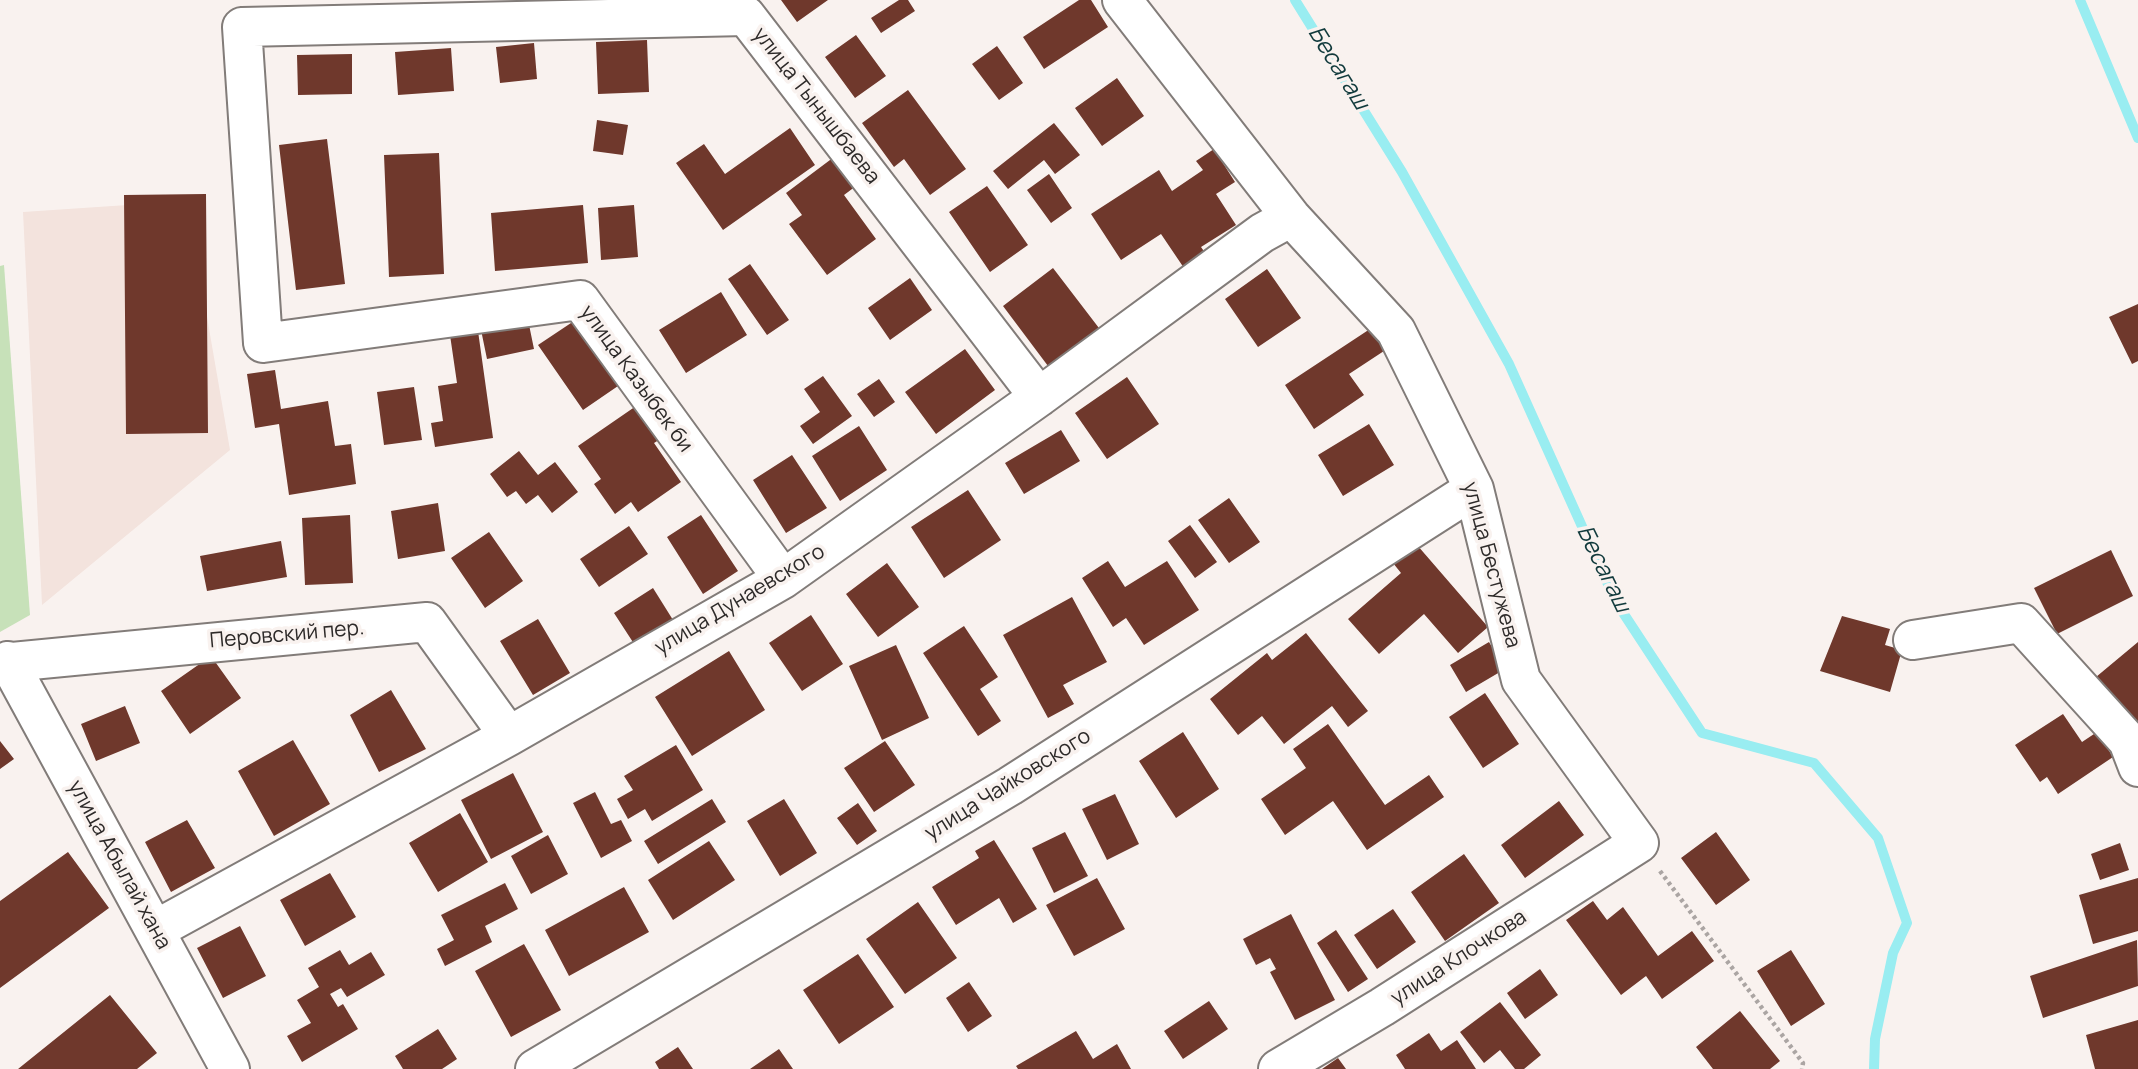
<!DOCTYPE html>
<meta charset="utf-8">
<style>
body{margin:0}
canvas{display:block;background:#f9f2ef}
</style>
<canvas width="2138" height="1069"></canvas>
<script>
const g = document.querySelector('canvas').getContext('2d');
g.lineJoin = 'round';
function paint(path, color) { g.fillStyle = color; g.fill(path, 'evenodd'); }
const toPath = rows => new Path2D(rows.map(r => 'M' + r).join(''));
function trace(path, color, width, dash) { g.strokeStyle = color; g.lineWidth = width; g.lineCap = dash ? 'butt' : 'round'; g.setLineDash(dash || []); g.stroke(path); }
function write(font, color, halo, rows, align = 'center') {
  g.font = font + ' Manrope,sans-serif'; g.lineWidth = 7; g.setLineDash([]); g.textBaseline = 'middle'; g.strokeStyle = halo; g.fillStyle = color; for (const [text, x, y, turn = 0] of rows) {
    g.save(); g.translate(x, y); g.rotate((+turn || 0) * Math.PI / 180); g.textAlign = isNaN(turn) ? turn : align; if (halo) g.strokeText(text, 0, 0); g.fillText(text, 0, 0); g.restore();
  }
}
paint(toPath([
 [187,201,230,450,42,605,23,212]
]), '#f3e3dd');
paint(toPath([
 [4,265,30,615,0,632,0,266]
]), '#c7e1b9');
trace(toPath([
 [1295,0,1402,172,1509,364,1616,602,1702,733,1814,763,1878,838,1907,923,1893,953,1875,1039,1874,1069],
 [2080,0,2138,138]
]), '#99edf1', 10);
paint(toPath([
 [781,0,828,0,797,22],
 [899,0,908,0,915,11,881,33,871,18],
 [1079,0,1091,0,1108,27,1044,69,1023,37],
 [856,35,886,76,855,98,825,57],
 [647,40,649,92,598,94,596,42],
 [534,43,537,79,500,83,496,47],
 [997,46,1023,83,999,100,972,64],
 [451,48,454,91,398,95,395,52],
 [352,54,352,94,298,95,297,55],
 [1117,78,1144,116,1102,146,1075,108],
 [908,90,966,169,930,195,904,159,894,167,862,123],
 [597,120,628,125,623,155,593,151],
 [1054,123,1080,155,1055,174,1044,160,1008,189,993,171],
 [790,128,815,165,723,230,676,163,704,144,725,174],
 [327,139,345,284,296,290,279,145],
 [1214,149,1235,182,1216,194,1236,225,1201,247,1208,257,1186,271,1161,234,1121,260,1091,214,1159,170,1172,191,1203,170,1196,161],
 [439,153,444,274,389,277,384,155],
 [834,157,856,186,844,195,876,239,827,275,789,224,802,215,786,193],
 [1049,174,1072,208,1051,223,1027,190],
 [987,186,1028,245,990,272,949,212],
 [206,194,208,433,126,434,124,195],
 [583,205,588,263,495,271,491,213],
 [634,205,638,257,601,260,598,208],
 [750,264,789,320,767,335,728,279],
 [1053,268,1102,332,1051,370,1003,306],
 [1267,269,1301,318,1258,347,1225,299],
 [910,278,932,310,890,340,868,308],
 [721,292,747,335,686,373,659,330],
 [2138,304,2138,361,2132,364,2109,317],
 [527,315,534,349,487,359,480,325],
 [574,321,618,386,583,410,538,345],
 [1373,327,1387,349,1349,374,1364,395,1314,429,1285,385],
 [478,331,493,438,435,447,431,423,443,421,438,386,457,383,450,335],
 [965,349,995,390,936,434,905,392],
 [275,370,281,409,328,401,335,446,351,444,356,484,289,495,279,424,255,428,247,374],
 [823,376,852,416,813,444,800,426,820,412,804,389],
 [1127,377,1159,424,1107,459,1075,413],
 [879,379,895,402,874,417,857,394],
 [414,387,422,440,384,445,377,392],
 [639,404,662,438,654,443,681,482,638,512,631,502,615,514,594,484,601,479,578,446],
 [1369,424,1394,465,1343,496,1318,455],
 [859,426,887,470,840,501,812,456],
 [1061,430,1080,461,1024,494,1005,463],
 [519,451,538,475,555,462,578,492,552,513,538,495,526,504,516,491,507,497,490,474],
 [792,455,827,508,786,533,753,480],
 [968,490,1001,540,944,578,911,527],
 [1229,498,1260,542,1229,563,1198,520],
 [438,503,445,551,398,559,391,511],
 [350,515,353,583,305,585,302,518],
 [701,515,738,571,703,594,667,537],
 [1190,525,1217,562,1195,578,1168,541],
 [629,526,648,554,599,587,580,559],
 [489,532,523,581,485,608,451,558],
 [1411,538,1488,627,1458,653,1424,614,1379,654,1348,619,1401,573,1389,558],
 [281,541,287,577,207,591,200,556],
 [2111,550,2133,596,2057,634,2034,588],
 [1108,561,1125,587,1167,561,1199,610,1144,645,1126,618,1113,627,1082,578],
 [887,563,919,607,878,637,846,594],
 [653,588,678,628,640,653,614,613],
 [1072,597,1107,662,1063,685,1074,704,1048,718,1003,635],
 [811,615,843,664,802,691,769,643],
 [1842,616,1890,629,1885,645,1902,650,1890,692,1820,671],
 [538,619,570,673,533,695,500,641],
 [964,626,998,677,980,689,1001,721,978,736,923,653],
 [1306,633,1368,711,1348,727,1332,706,1284,744,1262,716,1238,735,1210,699,1267,653,1272,660],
 [1489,642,1505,669,1466,692,1450,665],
 [2138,642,2138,727,2096,677],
 [896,645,929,718,882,740,849,666],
 [729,651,765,710,692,756,655,697],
 [211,656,241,698,190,734,161,691],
 [391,690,426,749,379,772,350,715],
 [1485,693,1519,744,1483,768,1449,717],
 [125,706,140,743,96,761,81,724],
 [2063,714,2082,742,2097,732,2113,757,2058,794,2047,777,2040,782,2015,745],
 [1328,724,1385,805,1429,775,1444,797,1367,850,1333,801,1285,835,1261,799,1306,768,1293,749],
 [1183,732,1219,789,1176,818,1139,761],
 [293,740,330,804,274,836,238,771],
 [0,741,14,759,0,769],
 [885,741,915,785,874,812,844,768],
 [676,745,703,790,652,821,645,809,628,819,617,799,633,790,624,776],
 [513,773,543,832,491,859,461,800],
 [595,792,611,824,621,820,632,841,601,858,573,803],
 [1115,794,1139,844,1107,860,1082,809],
 [712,799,726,822,658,864,644,841],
 [784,799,817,853,780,876,747,821],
 [1559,801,1584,835,1525,878,1501,845],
 [858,803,877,831,857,845,837,818],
 [460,813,488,862,438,892,409,843],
 [187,820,215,868,171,892,145,842],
 [1065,832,1088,876,1054,893,1032,848],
 [1716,832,1750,880,1716,905,1681,858],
 [548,835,568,874,531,894,511,856],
 [994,840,1037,909,1013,923,999,898,956,925,932,887,979,858,975,851],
 [709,841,735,880,673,920,648,880],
 [2120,843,2129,870,2100,880,2091,854],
 [68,852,109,908,0,988,0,901],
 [1464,854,1499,903,1445,941,1411,892],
 [330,873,356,917,305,946,280,900],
 [1097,878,1125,929,1074,956,1046,905],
 [2138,878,2138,931,2093,944,2079,895],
 [505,883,518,909,485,926,492,942,445,966,437,949,454,940,441,915],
 [624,887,649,932,569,976,545,930],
 [1593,901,1607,920,1623,907,1658,956,1692,931,1714,961,1662,999,1646,976,1621,995,1566,920],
 [918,902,957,958,905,994,866,939],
 [1393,909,1416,942,1377,969,1354,935],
 [1291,914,1335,1000,1295,1020,1270,972,1276,969,1270,958,1256,965,1243,939],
 [240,926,266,976,223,998,197,948],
 [1336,930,1368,979,1348,992,1317,943],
 [2137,940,2138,986,2043,1018,2030,976],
 [524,944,561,1010,511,1037,475,971],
 [340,950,349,965,371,952,385,975,347,997,341,988,330,994,338,1007,343,1004,358,1029,302,1062,287,1036,311,1023,297,1000,319,987,308,968],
 [1791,950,1825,1004,1791,1026,1757,971],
 [858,954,894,1007,839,1044,803,990],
 [1540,969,1558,995,1525,1019,1507,993],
 [969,982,992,1016,968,1032,946,998],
 [110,995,157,1053,137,1069,18,1069],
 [1209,1001,1228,1029,1183,1059,1164,1031],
 [1500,1002,1541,1055,1524,1069,1515,1069,1500,1050,1484,1063,1460,1032],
 [1740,1011,1780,1061,1770,1069,1713,1069,1696,1047],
 [2138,1020,2138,1069,2095,1069,2086,1035],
 [438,1029,457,1059,442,1069,403,1069,395,1056],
 [1076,1031,1093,1059,1117,1044,1131,1069,1018,1069,1016,1066],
 [1429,1033,1441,1051,1457,1040,1476,1069,1405,1069,1396,1055],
 [678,1047,693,1069,659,1069,655,1062],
 [779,1049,793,1069,750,1069],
 [1338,1058,1346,1069,1322,1069]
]), '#6f382c');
const minor = toPath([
 [1122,0,1291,217,1396,331,1474,489,1521,680,1639,843,1382,1007,1278,1069],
 [783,579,580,300,263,343,242,27,746,16,1039,397],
 [1913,640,2021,623,2128,741,2138,767],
 [8,661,230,1069],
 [0,663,427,622,509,736],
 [155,930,509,736,783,579,1039,397,1262,233,1291,217],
 [535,1069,1010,786,1474,489]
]);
trace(minor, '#827c79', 42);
trace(toPath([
 [1660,871,1803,1063,1802,1069]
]), '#aba5a3', 4.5, [3.5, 3.5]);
trace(minor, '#fff', 38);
write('21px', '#2d2a29', '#f9f2ef', [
 ["улица Тынышбаева",816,106,52],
 ["улица Казыбек би",636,379,54],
 ["улица Бестужева",1491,565,75],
 ["улица Дунаевского",740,600,-31],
 ["Перовский пер.",287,635,-5],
 ["улица Чайковского",1008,785,-32],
 ["улица Абылай хана",119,865,61],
 ["улица Клочкова",1459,958,-33]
]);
write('italic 23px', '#113a3c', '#f9f2ef', [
 ["Бесагаш",1338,68,58],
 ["Бесагаш",1603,569,64]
]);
</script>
